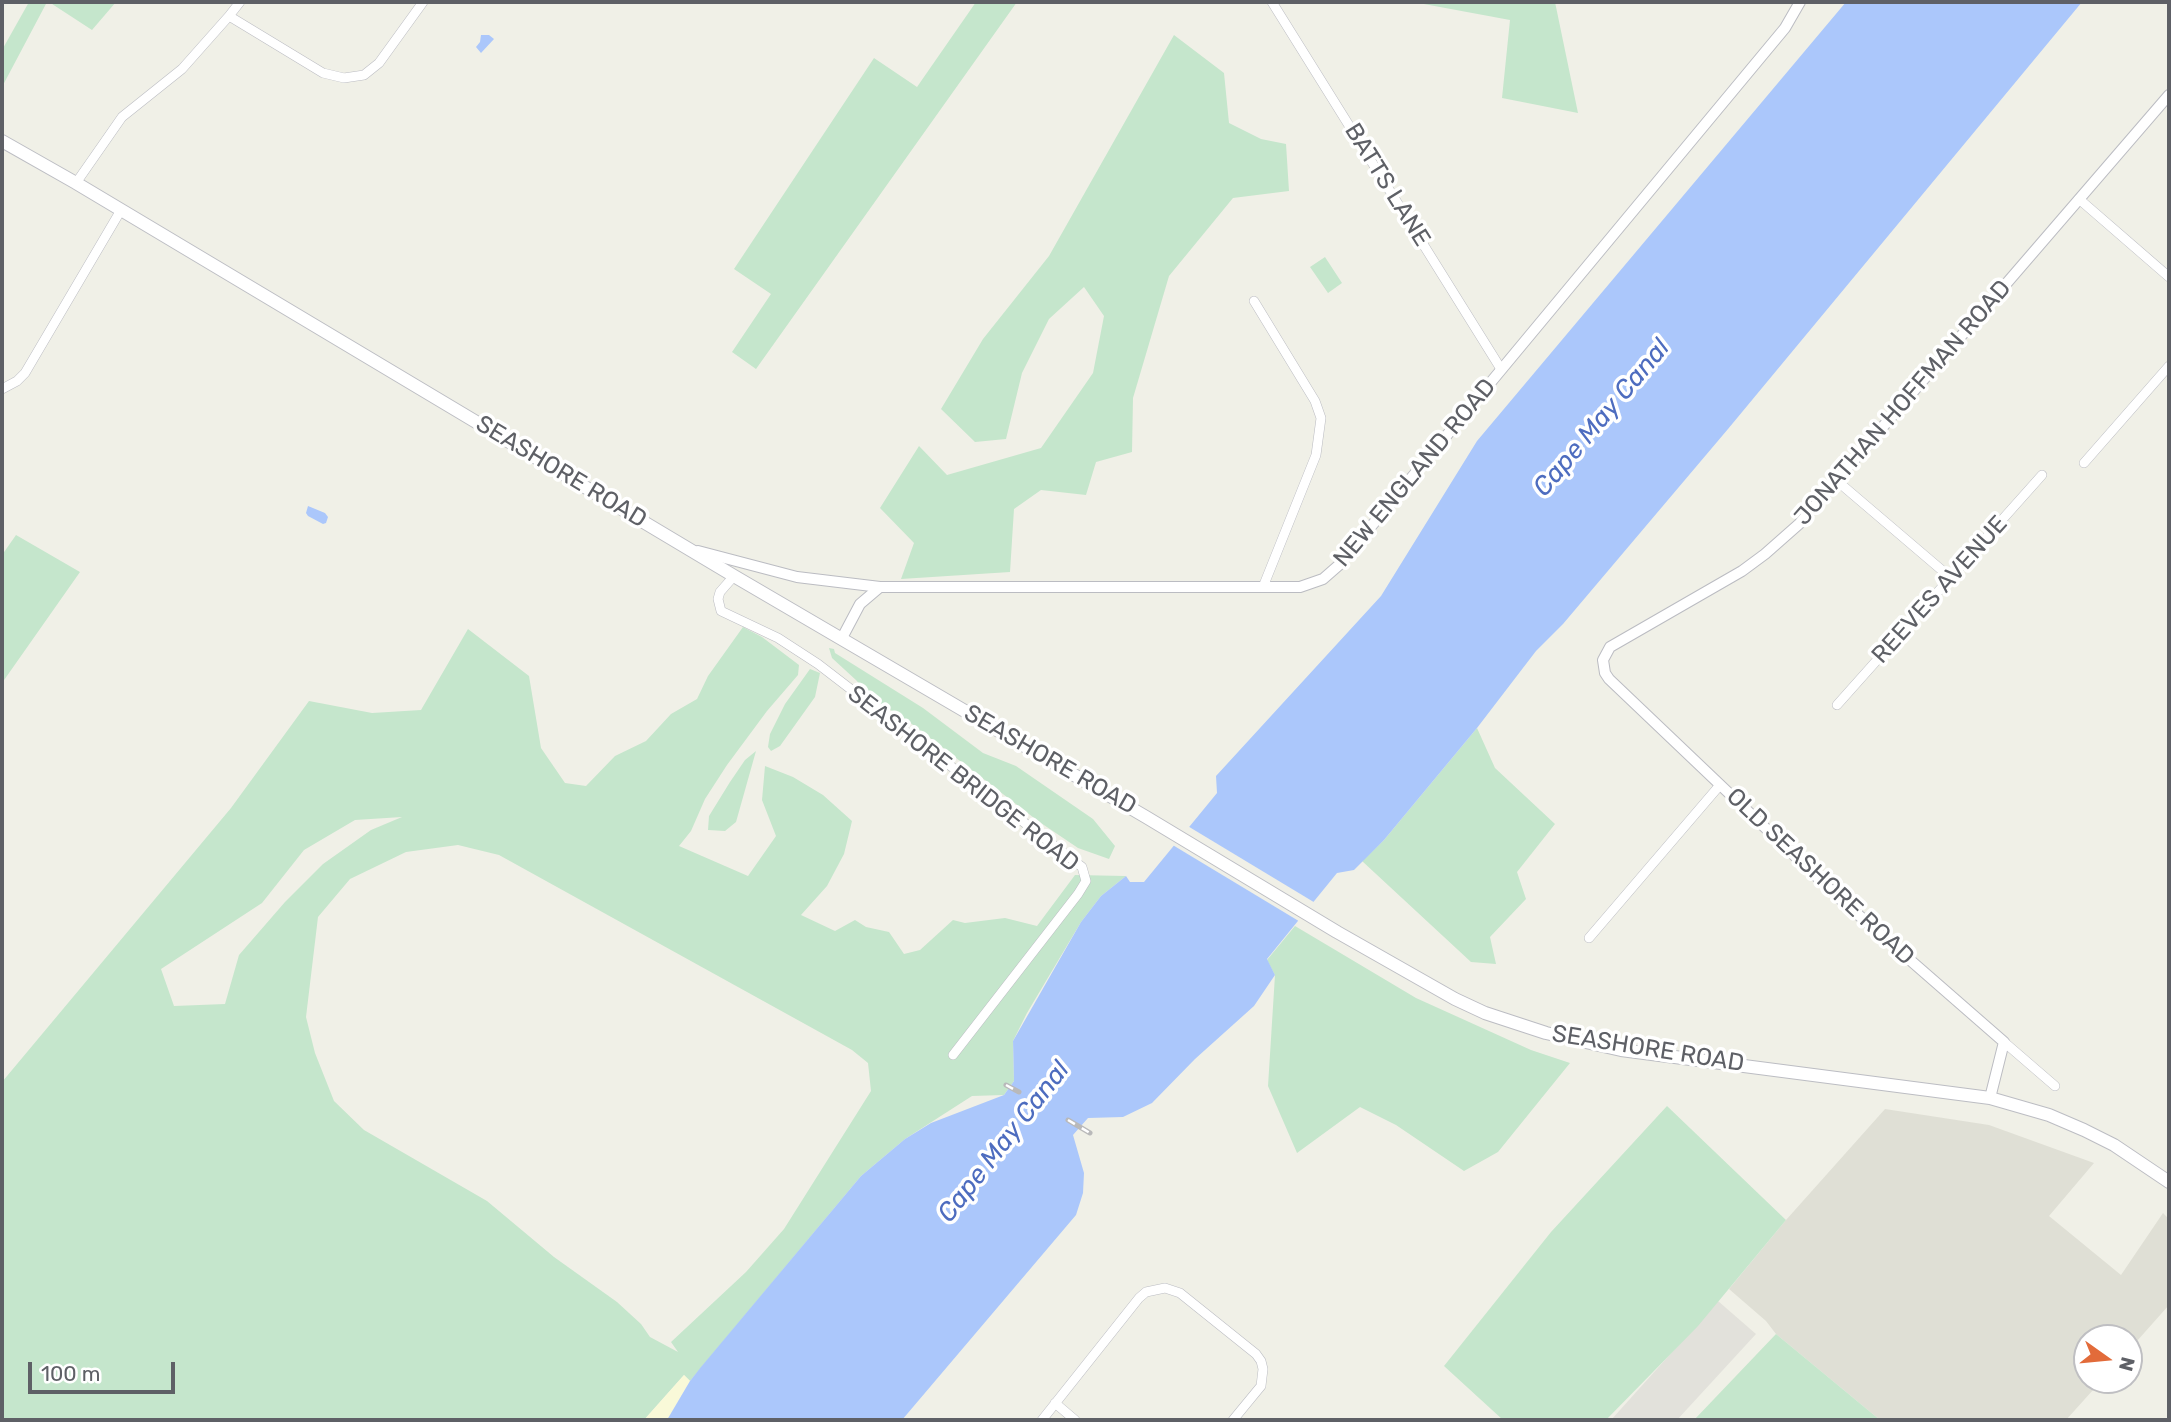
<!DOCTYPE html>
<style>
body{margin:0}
#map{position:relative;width:2171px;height:1422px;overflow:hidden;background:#f0f0e7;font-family:Rubik,sans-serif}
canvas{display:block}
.frame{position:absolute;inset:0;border:4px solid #5e6066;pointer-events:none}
.north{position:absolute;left:2073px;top:1324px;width:70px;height:70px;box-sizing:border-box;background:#fff;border:2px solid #bfbfc2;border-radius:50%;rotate:105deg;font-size:19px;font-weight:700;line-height:28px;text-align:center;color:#5e6066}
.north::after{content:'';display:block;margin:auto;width:24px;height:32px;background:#e26b3a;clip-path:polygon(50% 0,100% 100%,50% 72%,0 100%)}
.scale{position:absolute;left:28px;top:1362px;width:147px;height:32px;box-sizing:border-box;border:4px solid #5e6066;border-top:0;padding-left:9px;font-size:21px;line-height:24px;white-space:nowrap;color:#5e6066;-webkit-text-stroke:5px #fff;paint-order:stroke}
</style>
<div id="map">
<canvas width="2171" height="1422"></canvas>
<div class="frame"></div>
<div class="north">N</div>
<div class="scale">100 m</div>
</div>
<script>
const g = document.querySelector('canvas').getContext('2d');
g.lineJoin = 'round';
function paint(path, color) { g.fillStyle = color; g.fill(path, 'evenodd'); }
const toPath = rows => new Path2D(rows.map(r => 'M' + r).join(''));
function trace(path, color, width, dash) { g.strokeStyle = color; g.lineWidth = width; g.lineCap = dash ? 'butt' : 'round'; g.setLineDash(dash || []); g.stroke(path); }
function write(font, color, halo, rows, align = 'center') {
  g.font = font + ' Rubik,sans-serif'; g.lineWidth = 7; g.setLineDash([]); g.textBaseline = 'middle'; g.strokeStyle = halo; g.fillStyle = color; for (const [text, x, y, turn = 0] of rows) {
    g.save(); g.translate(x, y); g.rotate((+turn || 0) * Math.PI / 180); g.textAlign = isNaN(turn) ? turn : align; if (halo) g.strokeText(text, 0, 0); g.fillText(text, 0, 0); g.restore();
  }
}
paint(toPath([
 [1718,1301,1756,1334,1677,1420,1611,1420]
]), '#e2e1db');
paint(toPath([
 [1885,1109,1989,1125,2094,1163,2049,1216,2121,1275,2163,1213,2169,1219,2169,1305,2129,1350,2129,1338,2087,1338,2087,1380,2102,1380,2066,1420,1880,1420,1776,1334,1766,1321,1729,1289,1786,1220]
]), '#dfdfd5');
paint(toPath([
 [29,2,47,2,2,87,2,50],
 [49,2,116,2,92,30],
 [976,2,1017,2,756,369,732,352,771,294,734,269,874,58,917,87],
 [1413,2,1555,2,1578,113,1502,98,1510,20],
 [1174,35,1224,73,1229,123,1261,139,1286,144,1289,191,1233,198,1169,276,1133,398,1132,452,1096,462,1086,495,1041,490,1014,509,1010,572,901,579,914,543,880,508,919,446,947,475,1041,448,1093,373,1104,316,1084,287,1049,319,1022,373,1006,439,975,442,941,409,983,339,1049,256],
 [1325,257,1342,283,1328,293,1310,267],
 [16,535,80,572,2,683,2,555],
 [743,627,762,637,799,665,798,675,767,711,727,765,705,799,691,831,679,846,748,876,776,836,762,800,765,766,793,777,823,795,852,821,844,854,827,886,801,915,835,931,855,920,866,927,889,932,904,954,920,950,953,920,965,923,1005,918,1037,926,1075,875,1126,876,1101,896,1081,922,1027,1013,1013,1041,1014,1081,1004,1095,972,1096,905,1139,861,1176,690,1381,684,1375,644,1420,2,1420,2,1082,231,808,309,701,372,713,421,710,468,629,529,676,541,748,565,783,586,786,615,756,646,741,671,714,697,699,708,676],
 [402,817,371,830,323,864,285,902,239,955,225,1004,174,1006,161,969,262,903,304,850,355,820],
 [458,845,499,855,852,1050,868,1063,871,1091,784,1229,746,1272,671,1342,678,1352,650,1337,641,1324,617,1302,554,1257,487,1201,364,1130,334,1101,315,1053,306,1017,318,917,350,879,406,852],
 [829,648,834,649,835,653,923,708,983,753,1016,766,1093,819,1115,846,1109,859,1078,848,1038,821,908,721,865,694,857,681,832,658],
 [810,669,820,673,815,697,780,746,771,751,768,747,770,734,785,704],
 [1477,728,1495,768,1555,824,1517,872,1526,899,1490,937,1496,964,1471,962,1362,861,1384,840],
 [756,751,736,822,725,831,708,830,709,816,730,782,745,760],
 [1295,926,1416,998,1531,1050,1570,1063,1498,1152,1464,1171,1396,1125,1360,1107,1297,1153,1268,1086,1275,975,1267,960],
 [1667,1106,1786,1220,1698,1326,1606,1420,1503,1420,1444,1366,1551,1232],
 [1776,1334,1880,1420,1694,1420]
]), '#c5e6cc');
paint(toPath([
 [684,1375,690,1381,667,1420,644,1420]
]), '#f9f9d8');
paint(toPath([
 [1846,2,2082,2,1728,429,1563,624,1536,651,1477,728,1384,840,1354,870,1337,873,1267,959,1275,975,1254,1006,1195,1059,1152,1103,1123,1117,1088,1118,1073,1135,1084,1173,1083,1193,1076,1215,902,1420,667,1420,690,1381,701,1367,861,1176,905,1139,931,1123,1004,1095,1014,1081,1013,1041,1081,922,1101,896,1126,876,1130,882,1144,882,1217,793,1216,776,1381,596,1477,441],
 [481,35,489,35,494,39,481,53,476,47,480,42],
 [308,506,325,513,328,517,326,523,323,524,308,516,306,513]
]), '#abc7fb');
paint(toPath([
 [1186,825,1317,904,1302,923,1171,844]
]), '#f0f0e7');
const minor = toPath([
 [240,2,229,16,323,73,344,78,364,75,379,63,423,2],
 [1272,2,1501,369],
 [76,183,122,117,182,69,229,16],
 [2079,199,2169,277],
 [1254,301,1315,401,1321,418,1316,455,1263,587],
 [2,389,17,381,25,373,121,210],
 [2084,463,2169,366],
 [1836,480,1951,578],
 [734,576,720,592,718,599,721,611,778,638,818,664,1082,867,1086,881,1078,894,953,1055],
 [1837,705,2042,475],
 [1589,938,1720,785],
 [2004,1042,2055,1086],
 [1055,1403,1075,1420],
 [1042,1420,1139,1298,1146,1292,1165,1288,1180,1293,1256,1354,1261,1361,1263,1369,1261,1386,1233,1420]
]);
const tertiary = toPath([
 [698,551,797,577,880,587],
 [842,638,860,604,880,587,1300,587,1323,579,1339,565,1785,28,1800,2],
 [1990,1098,2004,1042,1839,898,1609,679,1605,673,1603,660,1610,647,1742,571,1765,554,1799,524,2169,95]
]);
const secondary = toPath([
 [2,141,76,183,734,576,1146,817,1337,932,1455,999,1485,1013,1546,1033,1621,1050,1990,1098,2049,1115,2084,1130,2114,1145,2169,1182]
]);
trace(minor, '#bbbcc2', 10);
trace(tertiary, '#bbbcc2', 12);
trace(secondary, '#bcbdc3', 14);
trace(minor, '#fff', 9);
trace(tertiary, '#fff', 10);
trace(secondary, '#fff', 12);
const rail = toPath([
 [1006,1085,1019,1092],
 [1068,1120,1090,1133]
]);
trace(rail, '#b9b9ba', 5);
trace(rail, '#fff', 2.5, [8]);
write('24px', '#5e6066', '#fff', [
 ["BATTS LANE",1387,185,58],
 ["JONATHAN HOFFMAN ROAD",1903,403,-49],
 ["SEASHORE ROAD",561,472,31],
 ["NEW ENGLAND ROAD",1415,473,-50],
 ["REEVES AVENUE",1940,590,-48],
 ["SEASHORE ROAD",1050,760,30],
 ["SEASHORE BRIDGE ROAD",963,779,38],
 ["OLD SEASHORE ROAD",1820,877,43],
 ["SEASHORE ROAD",1648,1049,9]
]);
write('italic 26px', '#4d6cbf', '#fff', [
 ["Cape May Canal",1602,418,-50],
 ["Cape May Canal",1004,1142,-52]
]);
</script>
